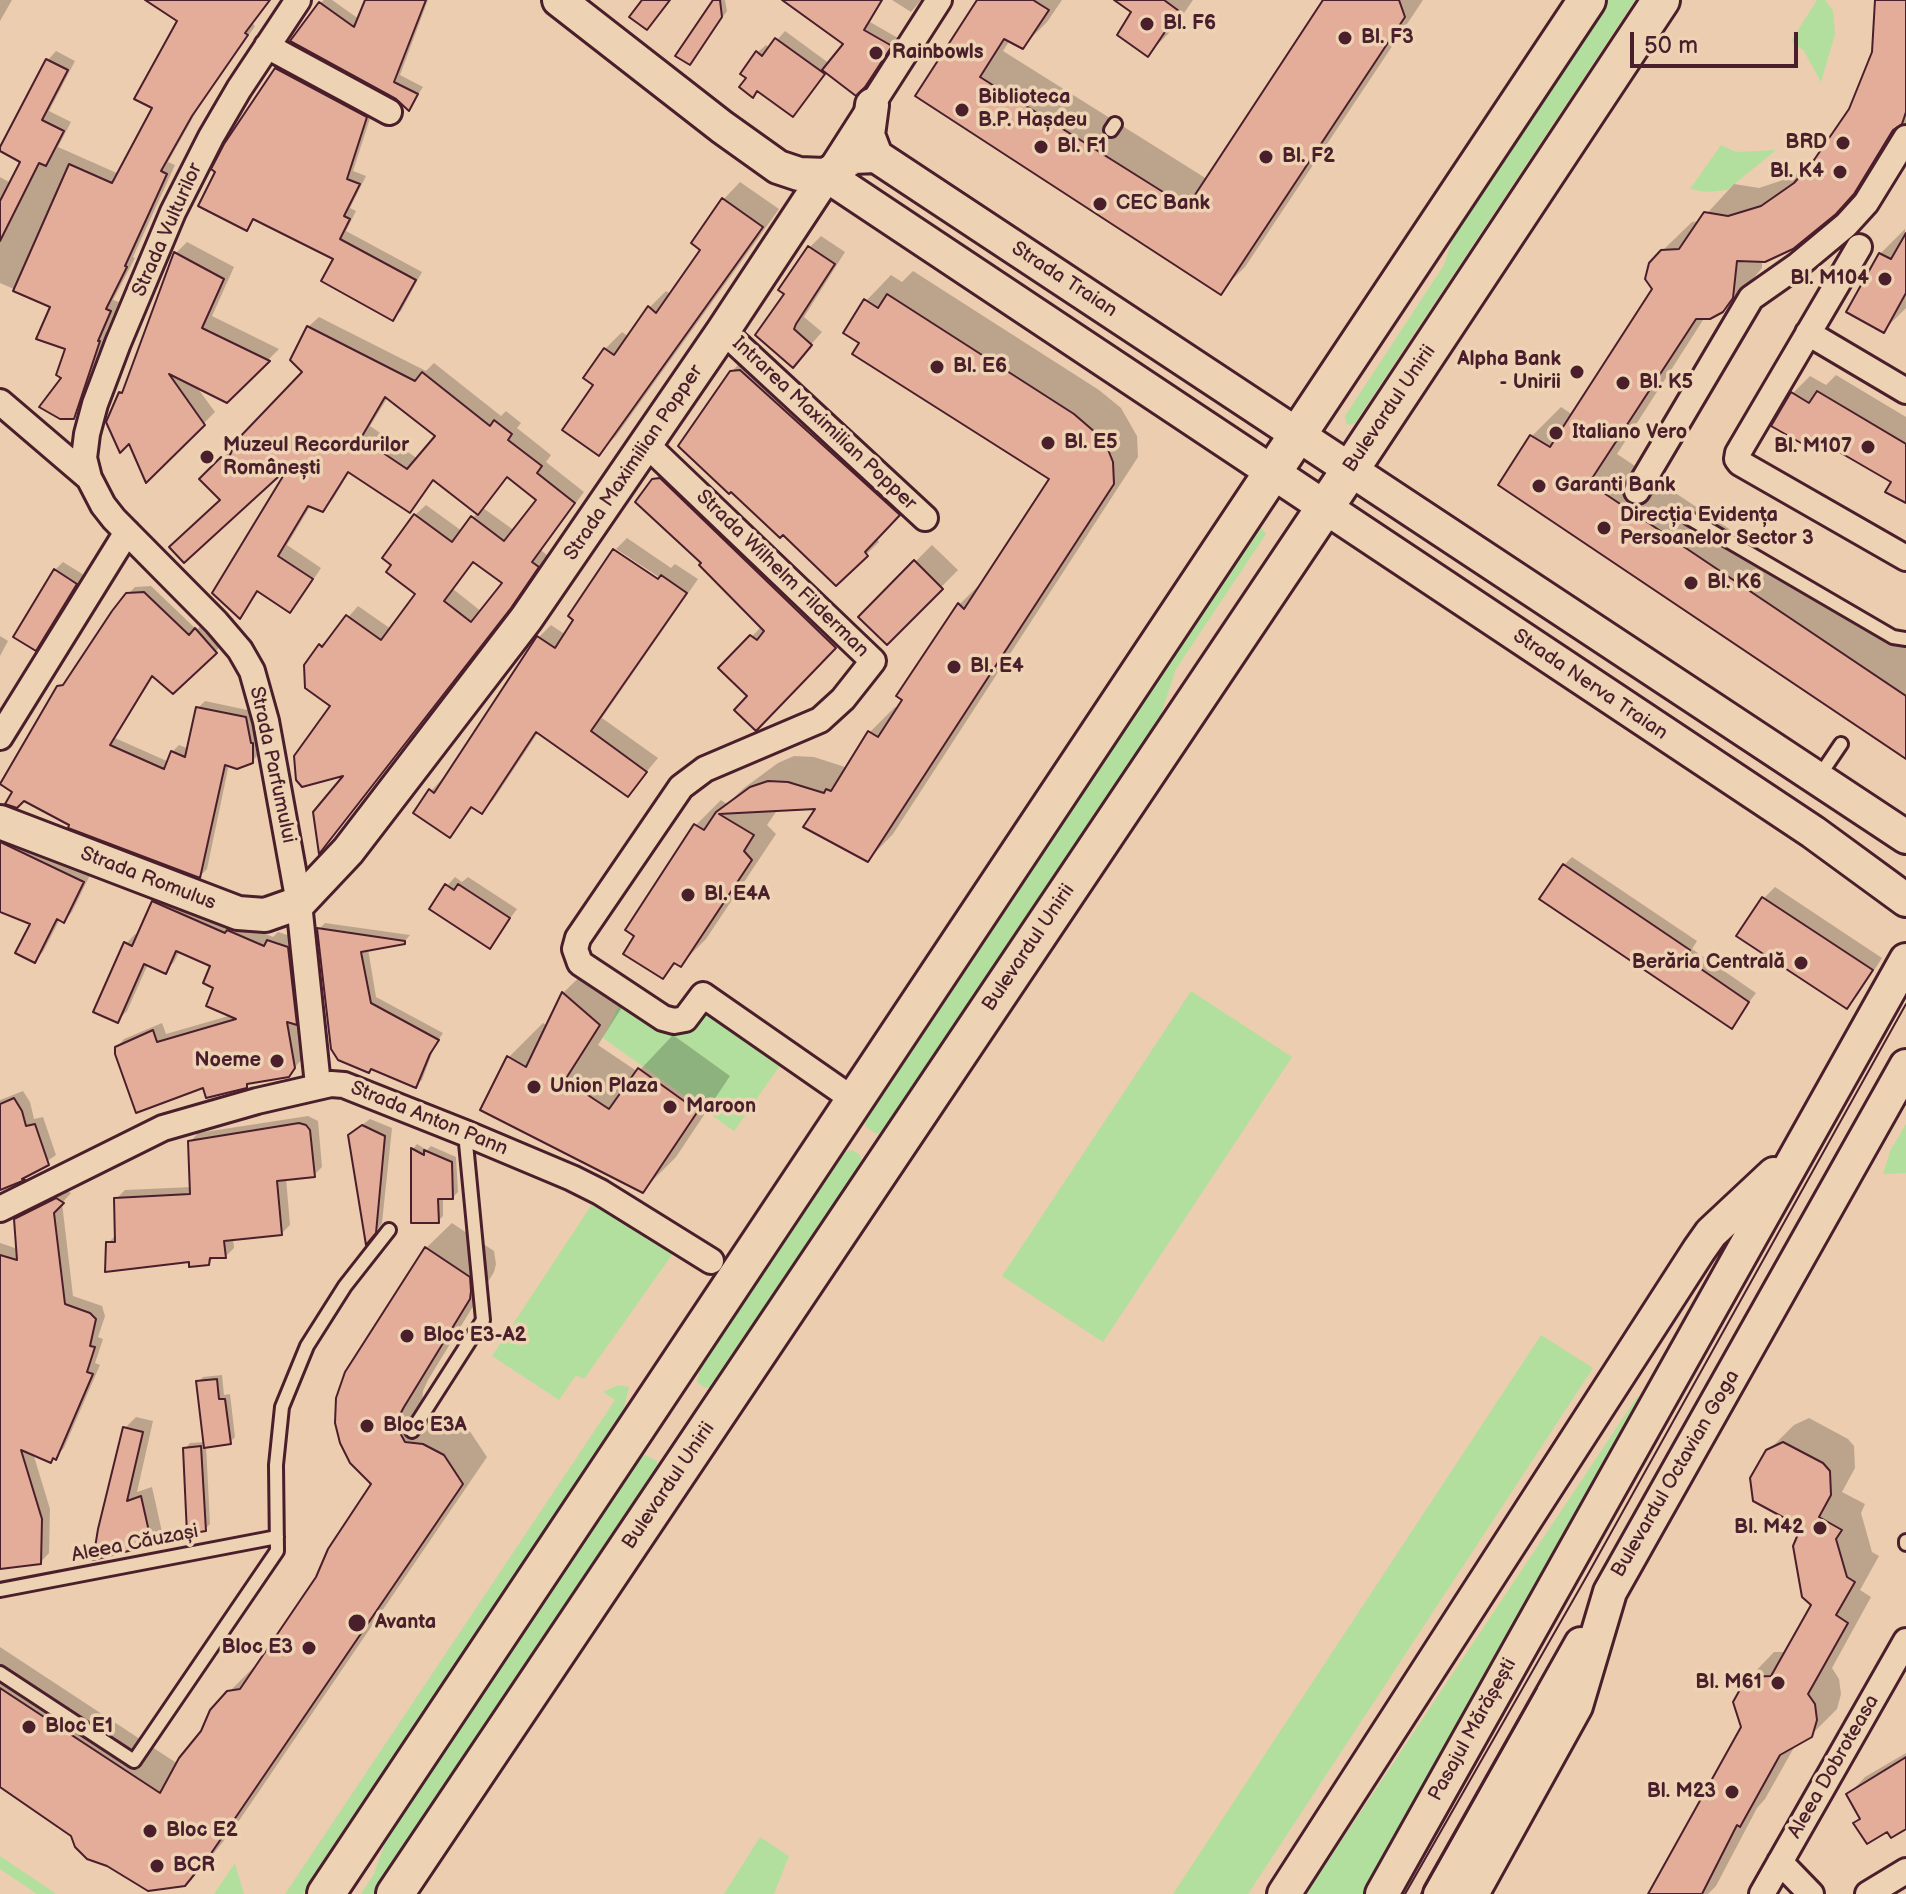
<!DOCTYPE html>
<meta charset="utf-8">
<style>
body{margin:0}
#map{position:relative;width:1906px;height:1894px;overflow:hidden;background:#eccdb0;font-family:"Balsamiq Sans",sans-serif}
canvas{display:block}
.scale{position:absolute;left:1630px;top:32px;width:168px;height:36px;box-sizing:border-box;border:4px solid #4a1f2b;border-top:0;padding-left:10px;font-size:24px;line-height:28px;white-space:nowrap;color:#4a1f2b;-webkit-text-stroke:6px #edd3b4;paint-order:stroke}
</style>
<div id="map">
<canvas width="1906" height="1894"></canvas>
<div class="scale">50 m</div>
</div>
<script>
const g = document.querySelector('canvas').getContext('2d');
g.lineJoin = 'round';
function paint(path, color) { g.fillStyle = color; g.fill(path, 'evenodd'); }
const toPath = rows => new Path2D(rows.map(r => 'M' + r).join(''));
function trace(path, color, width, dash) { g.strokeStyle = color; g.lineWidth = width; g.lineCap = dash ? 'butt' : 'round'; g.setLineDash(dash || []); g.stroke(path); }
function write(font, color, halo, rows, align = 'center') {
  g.font = font + ' "Balsamiq Sans",sans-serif'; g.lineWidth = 7; g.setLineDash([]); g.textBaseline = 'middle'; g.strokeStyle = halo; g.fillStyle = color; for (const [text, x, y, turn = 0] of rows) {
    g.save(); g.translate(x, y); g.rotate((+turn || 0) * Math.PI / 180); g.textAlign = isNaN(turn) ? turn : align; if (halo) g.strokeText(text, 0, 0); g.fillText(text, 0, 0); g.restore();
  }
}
paint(toPath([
 [1609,0,1635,0,1355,423,1350,425,1346,423,1345,416,1444,265,1453,237,1465,217],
 [1817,0,1825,0,1833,11,1835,34,1821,82,1804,51,1791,41],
 [1721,145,1736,152,1776,150,1727,190,1706,192,1690,189],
 [1260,526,1266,534,1176,669,1160,717,887,1129,876,1134,865,1126,866,1115,1256,527],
 [1191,991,1292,1057,1103,1342,1002,1276],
 [625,993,663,1018,703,995,788,1054,734,1131,603,1038],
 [1906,1124,1906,1173,1883,1174,1890,1151],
 [852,1150,860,1155,862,1165,720,1380,714,1386,705,1388,697,1382,700,1367,842,1153],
 [600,1192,681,1242,584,1379,576,1375,559,1400,492,1356],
 [1541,1335,1593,1368,1248,1894,1173,1894],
 [618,1385,629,1387,623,1412,303,1894,285,1894,615,1400,603,1392],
 [1637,1397,1646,1402,1371,1894,1306,1894],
 [645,1455,657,1461,657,1471,376,1894,361,1894,374,1874,386,1840,639,1459],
 [760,1837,789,1856,774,1894,724,1894],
 [0,1856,55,1893,54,1894,37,1894,0,1869],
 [235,1863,244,1894,214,1894]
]), '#b2df9d');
paint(toPath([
 [0,0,12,0,0,21],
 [148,0,270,0,252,23,255,26,200,105,168,162,175,165,133,257,135,258,113,300,119,302,106,332,108,333,83,408,74,417,64,378,68,348,53,306,0,283,0,177,11,183,23,161,48,60,56,51,75,61,49,111,71,122,58,147,119,174,155,108,180,20],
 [324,0,332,0,359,19,367,0,428,0,400,75,423,87,409,108,397,97,320,3],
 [715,0,725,0,727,11,690,63],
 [800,0,883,0,870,22,898,38,872,77,856,93,827,71,793,115,749,77,757,53,766,45,770,48,785,31,830,64,846,43],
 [892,0,921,0,911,12],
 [979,0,1062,0,1047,22,1022,47,1010,40,1003,51,1207,179,1322,6,1321,0,1423,0,1245,267,1220,292,918,96],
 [1126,0,1193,0,1173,29,1148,54,1134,12],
 [1875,0,1906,0,1906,124,1883,163,1834,213,1762,260,1762,268,1752,280,1722,310,1705,317,1617,454,1906,647,1906,753,1532,436,1561,407,1573,415,1655,289,1662,251,1692,222,1700,221,1734,184,1759,188,1792,177,1816,161,1850,110,1874,53,1877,7],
 [285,61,373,109,353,171,366,176,350,208,356,211,346,231,422,272,401,311,393,318,336,258,256,218,247,228,218,171,226,145],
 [740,182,779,209,616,436,599,453,596,384,605,349,622,332,629,337,649,308,666,291,671,294,703,249,723,200],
 [1905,229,1906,308,1883,331,1880,254],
 [821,236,845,252,804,317,822,332,793,365,787,293,781,290,810,247],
 [187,242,234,267,212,316,279,349,227,401,196,386,215,412,147,480,121,393,125,389,176,253],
 [913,271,1099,390,1121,408,1137,436,1138,457,893,834,868,860,818,807,778,809,767,825,776,834,706,939,681,964,677,962,663,977,696,825,721,800,727,804,744,788,778,763,794,756,814,757,848,768,870,732,895,707,899,709,959,605,984,580,1052,479,862,343,866,301,891,275,902,282],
 [319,317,426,371,434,363,501,416,506,411,521,423,517,428,551,455,546,462,584,492,541,550,548,556,521,595,320,850,349,772,320,646,332,636,358,606,391,629,418,593,415,515,426,505,462,531,478,512,435,479,410,511,350,471,333,499,323,509,311,505,287,545,321,568,300,600,289,611,259,591,240,617,294,460,222,499,202,479,233,448,235,450,304,372,308,327],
 [388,397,437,435,418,459,370,426],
 [508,476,539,500,515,531,483,508],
 [474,561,505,583,482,612,453,589],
 [744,359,910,502,876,538,879,542,836,584,783,533,731,372],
 [1836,375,1906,417,1906,501,1894,482,1822,440,1793,393,1810,376,1826,385],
 [665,469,845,636,756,728,750,696,721,668,762,626,703,562,654,481],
 [627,538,671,568,675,564,698,579,602,718,658,758,628,794,539,731,494,799,482,811,474,806,450,836,431,791,443,778,445,780,539,637,551,625,566,635,668,583,616,549],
 [932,545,958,570,887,642,861,616],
 [63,562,84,575,44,640,35,648,55,570],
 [151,586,197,630,203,623,222,645,173,692,154,675,115,738,169,762,172,752,179,745,189,749,198,708,205,701,252,711,259,737,259,754,252,761,229,764,207,869,200,876,59,687,69,680,128,594,135,587],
 [0,636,8,641,0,656],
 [6,834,91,873,72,912,64,921,60,919,43,952,35,960,33,923,0,910,0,840],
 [1572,857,1697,941,1692,949,1756,993,1731,1026,1564,865],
 [455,877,462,882,468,877,517,909,490,946,447,886],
 [1775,887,1882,958,1858,995,1846,1007,1739,935,1764,898],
 [163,893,273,937,278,932,297,938,305,1014,297,1022,303,1058,288,1075,251,1082,246,1087,204,1085,137,1110,115,1049,124,1039,162,1023,166,1034,232,1015,216,987,213,965,180,950,174,962,165,971,148,964,127,1011,118,1020,126,944,135,934,139,936,154,902],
 [325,923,410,935,404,942,368,949,376,997,443,1033,435,1045,422,1080,415,1086,319,929],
 [597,960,633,990,598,1045,638,1072,673,1035,730,1076,676,1157,642,1191,509,1057,543,1023,548,1026,563,993],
 [23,1091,30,1102,34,1119,43,1117,56,1155,23,1178,0,1189,0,1100],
 [308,1116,318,1121,322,1167,314,1175,286,1178,290,1225,282,1233,233,1238,234,1248,226,1256,216,1256,208,1263,108,1243,117,1234,116,1199,125,1190,192,1187,190,1142,198,1133],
 [370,1119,392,1128,382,1223,373,1235,358,1128],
 [417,1144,427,1150,431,1146,456,1157,458,1192,453,1197,443,1197,443,1216,438,1221,413,1149],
 [66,1190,71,1193,62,1203,73,1296,102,1306,105,1316,98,1337,103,1339,95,1363,100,1365,64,1448,51,1461,33,1453,50,1509,49,1553,40,1563,0,1567,0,1243,18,1249,16,1220,25,1210],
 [452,1223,494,1251,496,1264,494,1272,428,1380,423,1391,422,1403,430,1418,449,1419,469,1430,487,1457,234,1828,210,1858,184,1884,73,1834,0,1785,0,1647,178,1764,203,1732,228,1693,254,1667,258,1666,318,1578,374,1484,426,1248],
 [222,1375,224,1395,230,1394,235,1437,230,1442,206,1445,210,1524,205,1529,185,1449,190,1443,205,1442,198,1382,203,1377],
 [136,1417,153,1421,137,1492,152,1487,162,1532,150,1543,96,1557,125,1428],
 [1809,1418,1848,1439,1854,1446,1855,1468,1842,1492,1865,1504,1861,1513,1872,1552,1879,1556,1860,1590,1871,1597,1832,1668,1839,1679,1841,1694,1837,1709,1811,1735,1796,1744,1765,1799,1757,1808,1716,1886,1708,1894,1650,1894,1743,1727,1749,1678,1774,1652,1787,1652,1814,1605,1804,1526,1768,1451,1794,1425],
 [1906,1753,1906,1826,1888,1829,1856,1823,1861,1817,1848,1795,1865,1777]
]), '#0003');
const building = toPath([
 [145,0,270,0,245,33,248,35,192,116,161,171,167,174,125,266,127,267,106,309,111,311,98,341,100,341,74,419,60,419,39,407,61,378,56,375,65,349,36,339,50,307,13,291,69,164,112,183,152,108,134,99,177,21,145,0],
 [365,0,426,0,394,82,418,94,409,111,396,99,290,41,319,2,354,27,365,0],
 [642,0,670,0,647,30,629,17,642,0],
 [713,0,720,0,722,17,690,65,675,56,713,0],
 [782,0,882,0,864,30,892,46,865,87,856,96,822,70,843,44,782,0],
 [977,0,1033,0,1049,10,1023,49,1004,39,980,77,1187,207,1323,0,1399,0,1405,17,1221,295,915,96,977,0],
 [1114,0,1164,0,1179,11,1148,57,1117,35,1131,12,1114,0],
 [1875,0,1906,0,1906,112,1902,124,1893,130,1854,194,1836,214,1793,249,1765,262,1737,261,1733,298,1723,312,1710,319,1696,319,1589,483,1906,696,1906,759,1498,485,1530,435,1550,447,1652,289,1645,279,1649,263,1661,250,1679,249,1704,212,1728,216,1761,206,1794,183,1814,160,1849,109,1872,52,1875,0],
 [775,38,825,74,793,117,757,91,753,98,739,87,746,78,740,74,756,51,762,56,775,38],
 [46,59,68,70,42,120,64,131,46,166,39,163,0,241,0,201,20,162,0,151,0,147,46,59],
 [275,68,367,117,347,179,360,184,344,216,350,219,340,239,416,280,393,321,321,281,333,259,253,219,247,231,198,206,215,172,211,169,224,144,275,68],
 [722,198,763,227,599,456,562,430,593,385,583,378,604,348,614,355,648,306,656,313,700,250,691,243,722,198],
 [1906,233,1906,293,1884,333,1846,312,1879,253,1891,259,1906,233],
 [808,246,835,264,796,324,794,329,812,345,793,368,755,335,784,294,778,290,808,246],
 [174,252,224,279,202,328,270,361,227,403,169,374,205,425,146,483,129,444,120,453,106,422,119,392,122,393,174,252],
 [887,294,1074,414,1096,433,1107,447,1113,462,1114,484,868,862,803,827,815,809,719,814,754,835,744,851,752,860,681,967,674,963,663,979,623,954,634,936,625,930,694,824,704,830,716,812,750,787,768,781,788,782,824,793,826,789,831,791,868,731,878,737,902,700,896,696,958,603,964,609,1049,479,852,354,859,343,843,333,864,299,878,308,887,294],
 [307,326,415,381,422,372,490,426,494,420,512,434,508,440,542,466,537,473,575,503,532,562,539,567,511,608,319,854,313,812,343,776,302,787,296,780,294,756,330,706,305,688,304,665,319,644,322,647,346,615,381,640,415,594,386,572,391,565,382,558,414,514,452,542,471,516,504,541,536,500,507,477,478,515,433,480,410,513,348,472,323,512,308,506,278,556,313,579,290,613,257,591,240,619,212,593,288,468,184,563,169,547,220,500,199,479,221,457,227,462,236,441,302,372,290,360,307,326],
 [385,397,435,436,407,469,361,438,385,397],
 [473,562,502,583,471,622,444,601,473,562],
 [740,370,900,515,865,552,868,556,836,586,783,535,780,538,731,492,729,494,678,446,730,371,740,370],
 [1817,391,1906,444,1906,503,1885,492,1891,482,1822,442,1815,451,1771,426,1791,392,1809,403,1817,391],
 [660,478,836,648,756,731,734,710,747,696,718,668,750,635,757,640,764,631,699,565,701,563,635,502,652,479,660,478],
 [613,549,658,579,661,575,687,593,591,731,647,772,628,797,536,732,482,814,471,807,450,838,413,813,429,789,434,793,537,636,555,648,573,620,568,616,613,549],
 [914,560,943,589,887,645,858,617,914,560],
 [54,569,77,584,36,651,13,637,54,569],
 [144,592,189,635,195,628,217,653,173,694,152,676,110,745,164,769,171,751,185,757,196,707,246,717,251,743,253,743,253,763,237,769,225,765,200,878,68,828,69,825,24,801,17,808,5,804,12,792,0,784,57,686,63,685,112,611,126,593,144,592],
 [0,842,84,882,64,923,57,919,35,963,15,953,30,924,0,912,0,842],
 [1563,864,1690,950,1685,958,1749,1002,1732,1029,1539,899,1563,864],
 [445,884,454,890,458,884,510,918,490,949,429,909,445,884],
 [1762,897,1873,970,1847,1009,1736,936,1762,897],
 [152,901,225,933,227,930,264,946,267,940,288,947,297,1025,287,1022,295,1068,289,1077,247,1084,247,1088,206,1098,203,1088,136,1113,115,1054,115,1047,153,1030,157,1042,236,1019,206,1006,213,988,203,983,210,966,176,951,166,974,144,964,118,1023,93,1012,124,942,132,946,152,901],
 [317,928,405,941,405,944,361,952,371,1003,439,1040,430,1054,416,1088,371,1069,369,1073,338,1060,331,1049,317,928],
 [562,992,600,1025,565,1080,609,1109,638,1068,698,1111,643,1193,480,1110,507,1056,526,1067,562,992],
 [14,1098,22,1111,26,1126,35,1124,49,1165,22,1179,25,1180,0,1190,0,1104,14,1098],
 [299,1123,306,1125,310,1130,315,1177,277,1181,282,1235,224,1241,226,1258,210,1258,209,1265,189,1267,189,1262,105,1272,106,1242,115,1242,114,1198,190,1194,188,1141,299,1123],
 [362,1125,385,1136,376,1233,366,1245,348,1135,362,1125],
 [411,1148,424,1155,424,1150,452,1162,453,1199,438,1199,439,1223,411,1223,411,1148],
 [56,1198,64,1203,54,1213,65,1304,90,1313,96,1319,90,1346,95,1347,87,1372,93,1374,56,1460,53,1458,51,1463,21,1450,42,1519,41,1564,0,1569,0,1255,17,1260,14,1219,56,1198],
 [425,1247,470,1277,471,1291,470,1299,404,1407,398,1418,398,1429,405,1442,423,1444,444,1455,463,1484,210,1855,185,1886,148,1891,107,1866,87,1859,75,1847,71,1836,0,1787,0,1688,160,1793,179,1758,201,1731,210,1710,227,1691,240,1689,316,1577,328,1549,371,1484,350,1463,340,1443,335,1423,336,1398,345,1372,425,1247],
 [217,1379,219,1399,225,1399,231,1444,204,1448,196,1381,217,1379],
 [123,1427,143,1432,127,1501,141,1496,152,1545,93,1560,98,1529,123,1427],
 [1783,1442,1823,1463,1830,1471,1831,1495,1819,1517,1842,1530,1836,1539,1847,1577,1855,1582,1836,1615,1848,1623,1808,1694,1815,1704,1817,1720,1812,1737,1780,1755,1740,1827,1737,1825,1702,1894,1648,1894,1741,1727,1733,1702,1747,1677,1771,1676,1811,1605,1802,1597,1793,1546,1801,1527,1753,1501,1750,1478,1766,1450,1783,1442],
 [201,1446,206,1531,187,1534,183,1448,201,1446],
 [1906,1757,1906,1829,1891,1838,1887,1832,1867,1844,1853,1823,1860,1819,1846,1794,1906,1757]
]);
paint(building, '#e4ad9a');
trace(building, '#4a1f2b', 2);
const lane = toPath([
 [1111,130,1115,124],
 [1689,518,1893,637,1906,639],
 [1818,778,1841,744],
 [412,1431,483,1320,465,1133],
 [1906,1541,1906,1544],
 [0,1590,277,1537],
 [0,1673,134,1761,277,1551,276,1465,282,1407,307,1346,345,1286,389,1230]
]);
const street = toPath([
 [267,46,389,112],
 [830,170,939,0],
 [1859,247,1738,453,1737,459,1740,463,1906,558],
 [723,331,925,518],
 [1808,333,1906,391],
 [0,402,89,478,103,505,114,519,216,622,240,650,252,671,266,721,299,903,318,1085],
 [646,444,873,661,843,699,820,720,705,769,681,787,578,938,575,949,580,963,663,1018,674,1021,685,1019,703,995,854,1100],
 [89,478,84,458,87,434,95,404,118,343,173,212,211,137,239,89,298,0],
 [1637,491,1751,298,1798,265,1846,225,1866,203,1906,138],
 [0,737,127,532],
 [0,1209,163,1128,257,1101,331,1084,344,1085,465,1133,572,1178,600,1192,711,1261],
 [1780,1862,1811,1894],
 [1762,1894,1906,1641],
 [1868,1894,1906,1871]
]);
const secondary = toPath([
 [559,0,722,127,778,167,799,174,826,175,853,157,876,156,1906,837],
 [872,105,868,135,876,156],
 [826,175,1813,832,1906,900],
 [0,822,238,913,265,915,299,903,348,851,526,619,723,331,826,175],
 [1284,1894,1699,1250,1711,1233,1774,1174],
 [1382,1894,1906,960],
 [1440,1894,1581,1644],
 [1472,1894,1576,1706,1610,1592,1906,1066]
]);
const primary = toPath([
 [326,1894,1587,0],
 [395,1894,1350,470,1661,0]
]);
trace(lane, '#4a1f2b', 18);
trace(street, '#4a1f2b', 30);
trace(secondary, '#4a1f2b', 38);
trace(primary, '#4a1f2b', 42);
trace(lane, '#edd3b4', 12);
trace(street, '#edd3b4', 24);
trace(secondary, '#edd3b4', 32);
trace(primary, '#edd3b4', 36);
trace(toPath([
 [1405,1894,1588,1574,1906,1004],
 [1421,1894,1537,1688]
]), '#4a1f2b', 2);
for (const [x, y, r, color] of [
 [1147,24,8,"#4a1f2b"],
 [1345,38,8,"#4a1f2b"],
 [876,53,8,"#4a1f2b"],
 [962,110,8,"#4a1f2b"],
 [1843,143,8,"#4a1f2b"],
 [1041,147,8,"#4a1f2b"],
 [1266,157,8,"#4a1f2b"],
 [1840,172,8,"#4a1f2b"],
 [1100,204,8,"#4a1f2b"],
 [1885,279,8,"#4a1f2b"],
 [937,367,8,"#4a1f2b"],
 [1577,372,8,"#4a1f2b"],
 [1623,383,8,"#4a1f2b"],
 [1556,433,8,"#4a1f2b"],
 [1048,443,8,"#4a1f2b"],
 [1868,447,8,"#4a1f2b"],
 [207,457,8,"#4a1f2b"],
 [1539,486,8,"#4a1f2b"],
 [1604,528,8,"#4a1f2b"],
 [1691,583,8,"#4a1f2b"],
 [954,667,8,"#4a1f2b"],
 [688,895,8,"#4a1f2b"],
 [1801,963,8,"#4a1f2b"],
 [277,1061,8,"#4a1f2b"],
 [534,1087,8,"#4a1f2b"],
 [670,1107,8,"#4a1f2b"],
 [407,1336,8,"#4a1f2b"],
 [367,1426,8,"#4a1f2b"],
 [1820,1528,8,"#4a1f2b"],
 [357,1623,10,"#4a1f2b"],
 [309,1648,8,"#4a1f2b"],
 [1778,1683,8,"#4a1f2b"],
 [29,1727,8,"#4a1f2b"],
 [1732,1792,8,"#4a1f2b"],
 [150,1831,8,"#4a1f2b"],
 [157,1866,8,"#4a1f2b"]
]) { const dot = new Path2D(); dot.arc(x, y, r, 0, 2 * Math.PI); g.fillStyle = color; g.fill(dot); trace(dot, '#edd3b4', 3); }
write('bold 20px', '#4a1f2b', '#edd3b4', [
 ["Bl. F6",1163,24],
 ["Bl. F3",1361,38],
 ["Rainbowls",892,53],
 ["Biblioteca",978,98],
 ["B.P. Hașdeu",978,121],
 ["BRD",1827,143,"right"],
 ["Bl. F1",1057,147],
 ["Bl. F2",1282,157],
 ["Bl. K4",1824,172,"right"],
 ["CEC Bank",1116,204],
 ["Bl. M104",1869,279,"right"],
 ["Alpha Bank",1561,360,"right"],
 ["- Unirii",1561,383,"right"],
 ["Bl. E6",953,367],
 ["Bl. K5",1639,383],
 ["Italiano Vero",1572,433],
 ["Bl. E5",1064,443],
 ["Muzeul Recordurilor",223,446],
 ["Românești",223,469],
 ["Bl. M107",1852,447,"right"],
 ["Garanti Bank",1555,486],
 ["Direcția Evidența",1620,516],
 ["Persoanelor Sector 3",1620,539],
 ["Bl. K6",1707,583],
 ["Bl. E4",970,667],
 ["Bl. E4A",704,895],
 ["Berăria Centrală",1785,963,"right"],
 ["Noeme",261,1061,"right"],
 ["Union Plaza",550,1087],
 ["Maroon",686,1107],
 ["Bloc E3-A2",423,1336],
 ["Bloc E3A",383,1426],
 ["Bl. M42",1804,1528,"right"],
 ["Avanta",375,1623],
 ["Bloc E3",293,1648,"right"],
 ["Bl. M61",1762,1683,"right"],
 ["Bloc E1",45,1727],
 ["Bl. M23",1716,1792,"right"],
 ["Bloc E2",166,1831],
 ["BCR",173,1866]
], 'left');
write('20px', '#4a1f2b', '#edd3b4', [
 ["Strada Vulturilor",168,230,-66],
 ["Strada Traian",1064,280,33],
 ["Bulevardul Unirii",1390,409,-56],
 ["Intrarea Maximilian Popper",824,424,43],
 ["Strada Maximilian Popper",634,463,-56],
 ["Strada Wilhelm Filderman",782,574,44],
 ["Strada Nerva Traian",1590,685,34],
 ["Strada Parfumului",272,765,78],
 ["Strada Romulus",148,879,21],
 ["Bulevardul Unirii",1029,948,-56],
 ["Strada Anton Pann",429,1119,22],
 ["Bulevardul Octavian Goga",1676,1474,-60],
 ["Bulevardul Unirii",669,1486,-56],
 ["Aleea Căuzași",135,1544,-11],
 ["Pasajul Mărășești",1473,1730,-61],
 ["Aleea Dobroteasa",1834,1767,-60]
]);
</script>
